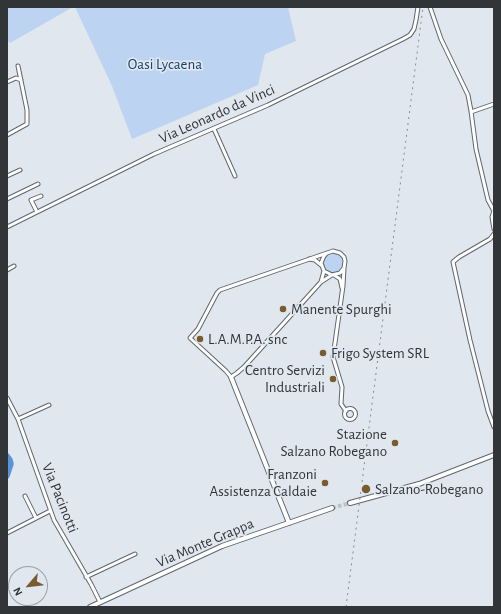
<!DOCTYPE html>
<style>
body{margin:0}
#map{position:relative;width:501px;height:614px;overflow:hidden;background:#e0e7ef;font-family:"Alegreya Sans",sans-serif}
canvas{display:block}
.frame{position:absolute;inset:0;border:8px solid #323538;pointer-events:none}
.north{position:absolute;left:8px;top:566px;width:40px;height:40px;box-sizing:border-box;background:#e0e7ef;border:1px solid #9aa0a6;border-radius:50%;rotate:242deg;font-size:11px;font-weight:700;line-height:16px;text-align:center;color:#323538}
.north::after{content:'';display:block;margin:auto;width:14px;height:18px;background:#7a5b30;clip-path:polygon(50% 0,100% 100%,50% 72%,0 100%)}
</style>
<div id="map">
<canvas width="501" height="614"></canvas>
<div class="frame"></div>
<div class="north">N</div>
</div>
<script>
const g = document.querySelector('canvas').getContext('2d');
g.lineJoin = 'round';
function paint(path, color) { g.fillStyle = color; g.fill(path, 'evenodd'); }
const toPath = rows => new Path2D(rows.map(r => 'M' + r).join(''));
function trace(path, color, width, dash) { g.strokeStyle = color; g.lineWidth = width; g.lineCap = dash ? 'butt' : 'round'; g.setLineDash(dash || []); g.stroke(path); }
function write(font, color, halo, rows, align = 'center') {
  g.font = font + ' "Alegreya Sans",sans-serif'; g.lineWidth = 3.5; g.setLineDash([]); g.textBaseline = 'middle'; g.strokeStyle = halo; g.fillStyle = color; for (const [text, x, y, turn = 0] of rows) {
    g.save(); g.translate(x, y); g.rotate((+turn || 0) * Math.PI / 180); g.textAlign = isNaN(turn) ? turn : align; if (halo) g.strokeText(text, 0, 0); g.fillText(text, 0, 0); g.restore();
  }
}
paint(toPath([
 [7,7,73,7,10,43,7,40],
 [75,7,288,7,296,41,265,54,258,85,132,139,112,86],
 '323 263a10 10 0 1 1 20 0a10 10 0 1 1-20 0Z'
]), '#bcd3f1');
trace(toPath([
 [7,456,10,460,11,464,7,476]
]), '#5993da', 5.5);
trace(toPath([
 [332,508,350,503]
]), '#bdc3ca', 4, [4, 2]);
const minor = toPath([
 [430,7,441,39,468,95,471,111,476,149,488,200,494,211],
 [7,82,16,78,21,80],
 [471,112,494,104],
 [214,129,235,176],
 [7,135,27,124,27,110,18,66],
 [7,176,20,170],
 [7,199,38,184],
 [494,211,492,217,494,229],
 [37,212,31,200,41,196],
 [7,227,154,154,268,105,403,39,410,35,414,29,416,20,418,7],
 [494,234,490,239,459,257,453,262,470,340,488,411,494,427],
 [327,253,220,290,217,293,198,329,190,338,226,371,231,377,237,373,244,367,321,282,332,275],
 [309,259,315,260,321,265],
 [344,268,343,286,333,357,342,387,341,404,346,411],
 [7,270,14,266],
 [334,275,340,279,342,288],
 [321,282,324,271,321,263,324,256,327,253,333,251,340,253,344,257,345,261,344,268,340,273,332,275,324,271],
 [7,398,18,419,54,520,91,584,100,602],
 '344.5 414a5.5 5.5 0 1 1 11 0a5.5 5.5 0 1 1-11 0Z',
 [18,419,49,405],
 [25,496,36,518],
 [7,533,50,511],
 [86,577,135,554]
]);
const tertiary = toPath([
 [231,377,289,523],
 [350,503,419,484,494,455],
 [90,607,222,546,332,508]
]);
trace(minor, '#60666d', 5);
trace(tertiary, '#60666d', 6);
trace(minor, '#fff', 3);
trace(tertiary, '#fff', 4);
trace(toPath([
 [346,607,423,7]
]), '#858a90', 1, [2, 4]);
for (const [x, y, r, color] of [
 [283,309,4,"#7a5b30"],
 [200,339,4,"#7a5b30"],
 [323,353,4,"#7a5b30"],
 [333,379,4,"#7a5b30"],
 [395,443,4,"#7a5b30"],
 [325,483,4,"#7a5b30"],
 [366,489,5,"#7a5b30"]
]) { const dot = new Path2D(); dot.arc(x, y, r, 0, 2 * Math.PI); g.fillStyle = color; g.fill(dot); trace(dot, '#e0e7ef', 1.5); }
write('15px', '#17406e', '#e0e7ef', [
 ["Oasi Lycaena",165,64]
]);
write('15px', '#323538', '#e0e7ef', [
 ["Via Leonardo da Vinci",217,114,-24],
 ["Via Pacinotti",60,498,68],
 ["Via Monte Grappa",205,543,-23]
]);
write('15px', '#323538', '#e0e7ef', [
 ["Manente Spurghi",291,309],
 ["L.A.M.P.A. snc",208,339],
 ["Frigo System SRL",331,353],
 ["Centro Servizi",325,370,"right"],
 ["Industriali",325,387,"right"],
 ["Stazione",387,434,"right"],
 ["Salzano Robegano",387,451,"right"],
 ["Franzoni",317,474,"right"],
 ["Assistenza Caldaie",317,491,"right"],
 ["Salzano-Robegano",375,489]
], 'left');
</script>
